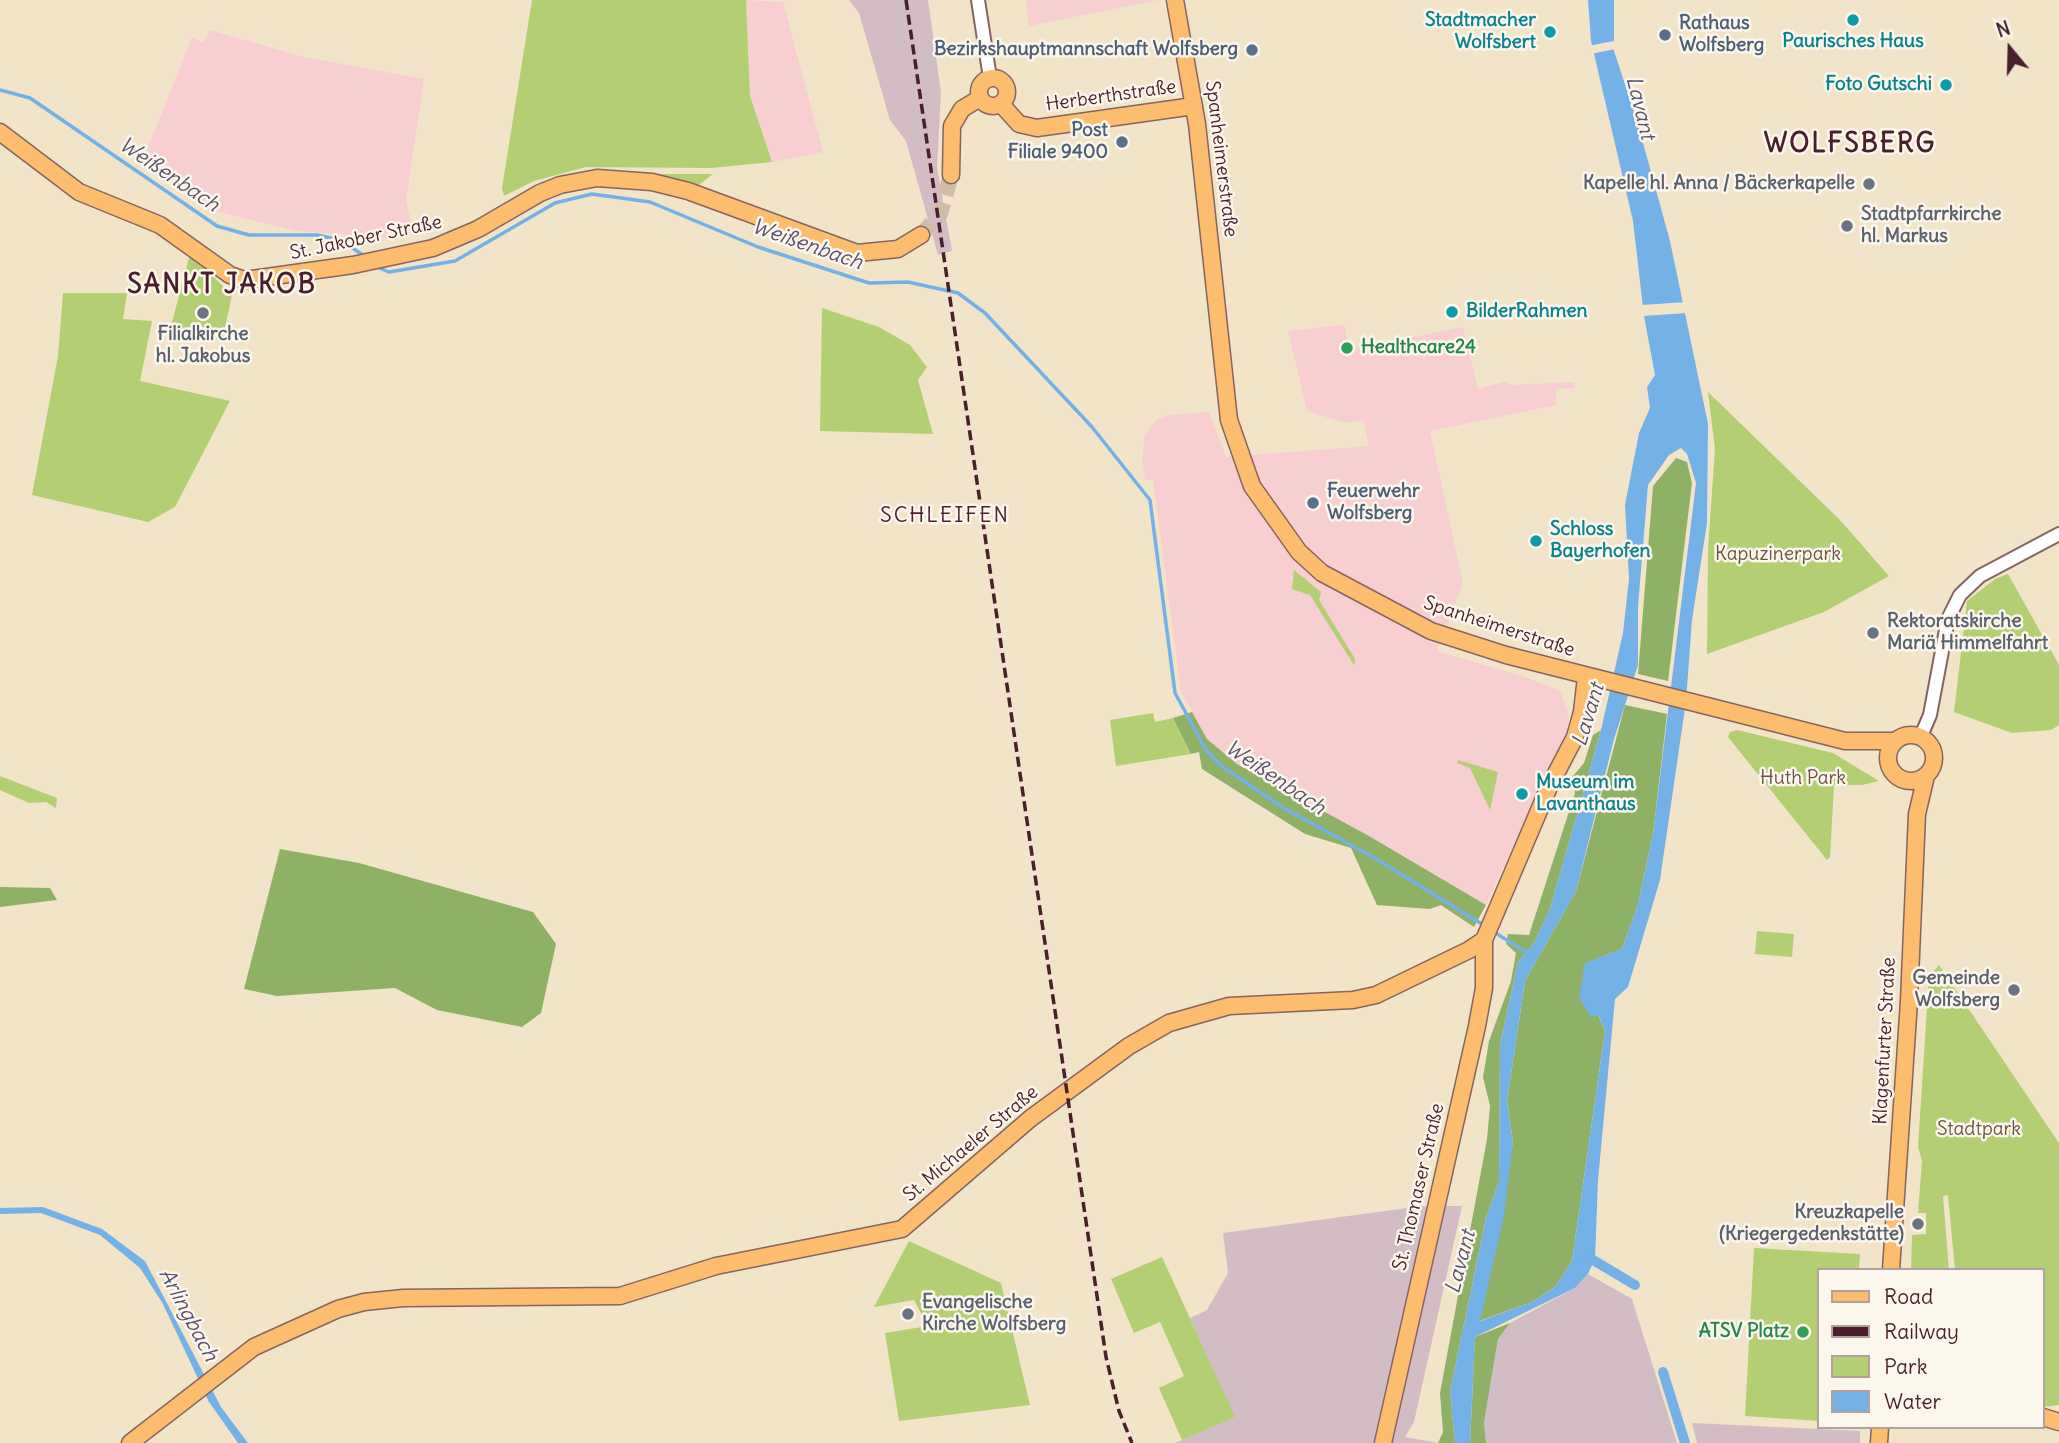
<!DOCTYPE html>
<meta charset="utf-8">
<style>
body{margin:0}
#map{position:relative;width:2059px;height:1443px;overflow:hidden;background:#f2e4c9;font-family:Delius,sans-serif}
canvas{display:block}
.legend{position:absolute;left:1817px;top:1268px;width:228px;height:161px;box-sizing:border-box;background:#fbf7ec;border:2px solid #b4a19f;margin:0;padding:9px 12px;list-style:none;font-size:21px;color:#4a1f2b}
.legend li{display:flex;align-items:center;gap:14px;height:35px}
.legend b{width:35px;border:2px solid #b4a19f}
.north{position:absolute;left:1975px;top:14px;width:70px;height:70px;-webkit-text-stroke:5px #fbf7ec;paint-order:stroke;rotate:341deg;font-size:19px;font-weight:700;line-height:28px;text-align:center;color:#4a1f2b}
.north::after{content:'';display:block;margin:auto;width:24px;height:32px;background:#4a1f2b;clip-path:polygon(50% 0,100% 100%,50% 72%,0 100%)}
</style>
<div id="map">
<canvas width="2059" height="1443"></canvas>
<ul class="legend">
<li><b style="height:9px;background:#fcbd6f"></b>Road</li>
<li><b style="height:9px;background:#4a1f2b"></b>Railway</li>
<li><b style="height:19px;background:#b4ce74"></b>Park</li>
<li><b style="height:19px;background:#74b1e6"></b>Water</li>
</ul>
<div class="north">N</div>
</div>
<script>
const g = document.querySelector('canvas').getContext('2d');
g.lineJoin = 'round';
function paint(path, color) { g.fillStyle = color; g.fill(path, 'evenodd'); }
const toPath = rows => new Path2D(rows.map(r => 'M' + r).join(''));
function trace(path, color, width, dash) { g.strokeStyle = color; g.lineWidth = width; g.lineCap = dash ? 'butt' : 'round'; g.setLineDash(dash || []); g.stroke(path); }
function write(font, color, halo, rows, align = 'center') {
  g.font = font + ' Delius,sans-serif'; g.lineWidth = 5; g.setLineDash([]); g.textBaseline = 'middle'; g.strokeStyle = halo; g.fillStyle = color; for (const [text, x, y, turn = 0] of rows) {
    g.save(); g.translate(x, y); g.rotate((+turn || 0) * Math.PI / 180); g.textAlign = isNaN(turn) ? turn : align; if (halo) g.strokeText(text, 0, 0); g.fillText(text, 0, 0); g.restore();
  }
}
paint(toPath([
 [746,0,783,2,823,152,772,162,750,96],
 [1026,0,1158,0,1029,26],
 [210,30,304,57,424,79,406,200,413,233,380,237,296,231,215,211,147,150,192,37,203,43],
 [1344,325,1350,350,1463,327,1478,389,1507,381,1509,385,1574,382,1575,388,1556,389,1556,405,1430,431,1463,583,1437,651,1525,677,1560,691,1569,714,1567,730,1486,905,1369,836,1237,764,1207,739,1181,692,1153,480,1145,480,1142,458,1145,435,1156,420,1170,415,1209,412,1226,457,1369,446,1363,420,1346,423,1307,411,1288,331]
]), '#f7cfd0');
paint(toPath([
 [849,0,928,0,941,92,937,168,952,251,938,255,906,141,890,120,859,13],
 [1422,1206,1462,1206,1414,1422,1405,1437,1438,1443,1175,1443,1234,1417,1190,1318,1207,1310,1228,1273,1223,1233],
 [1588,1274,1632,1299,1677,1443,1486,1443,1484,1423,1498,1339,1510,1323,1575,1288],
 [1692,1423,1860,1431,1860,1443,1697,1443]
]), '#d2bdc5');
paint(toPath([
 [532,0,746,0,750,96,772,162,711,168,586,167,534,181,504,196,502,188],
 [640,174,713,174,696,187],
 [190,254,232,295,223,337,205,343,171,326],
 [63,293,127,293,123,319,152,321,140,381,230,401,175,507,148,522,32,495,58,356],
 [822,308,879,327,910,345,927,367,918,380,933,434,820,431],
 [1708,392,1840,520,1889,576,1824,612,1707,654,1708,549,1715,449],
 [1294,570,1321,592,1319,600,1355,659,1354,665,1310,595,1292,589],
 [2008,574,2059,665,2059,725,2051,730,2012,733,1954,712,1967,601,1995,579],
 [1153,713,1155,722,1173,718,1191,754,1116,766,1110,720],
 [1737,730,1833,753,1879,781,1862,785,1834,785,1830,857,1827,860,1728,737,1730,732],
 [1458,760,1498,772,1490,810,1470,768,1457,763],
 [0,776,57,798,56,808,46,802,29,803,0,790],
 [1757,931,1794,934,1792,957,1755,954],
 [1939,965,2059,1143,2059,1405,2043,1407,2043,1270,1955,1270,1948,1195,1943,1196,1949,1270,1911,1270,1912,1235,1926,1234,1926,1213,1918,1213,1922,1161,1918,1147,1929,977],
 [909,1241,1001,1283,1030,1405,899,1421,885,1333,928,1326,914,1300,874,1307],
 [1754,1248,1860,1254,1859,1270,1819,1270,1819,1421,1745,1416],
 [1162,1257,1235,1417,1182,1440,1159,1388,1184,1376,1160,1322,1134,1333,1111,1279]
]), '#b4ce74');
paint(toPath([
 [1676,458,1687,462,1692,483,1668,681,1638,674,1653,486],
 [1625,705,1667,714,1653,834,1638,904,1622,949,1586,963,1583,979,1605,1031,1572,1261,1555,1287,1532,1302,1479,1321,1513,1142,1507,1101,1525,981,1576,891],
 [1192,712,1207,739,1237,764,1369,836,1486,905,1474,927,1441,905,1430,909,1377,905,1351,848,1305,834,1202,769,1199,752,1191,754,1173,718],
 [1601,730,1550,909,1534,943,1518,962,1500,1045,1499,1181,1486,1218,1450,1392,1455,1443,1438,1443,1443,1432,1440,1393,1487,1139,1490,1106,1483,1077,1489,1041,1511,981,1516,953,1506,944,1508,934,1529,935,1575,793,1573,785,1567,783,1584,763,1593,735],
 [280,849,359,863,533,912,556,944,541,1013,522,1027,437,1010,395,988,277,996,244,989],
 [0,887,50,888,57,900,0,907],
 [1510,1323,1498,1339,1484,1423,1486,1443,1470,1443,1475,1337]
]), '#8fb166');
paint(toPath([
 [1588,0,1614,0,1614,51,1637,121,1670,241,1708,424,1707,523,1692,620,1686,701,1660,880,1628,987,1615,999,1598,1180,1595,1259,1588,1274,1575,1288,1475,1337,1470,1443,1455,1443,1450,1392,1486,1218,1499,1181,1500,1045,1518,962,1534,943,1550,909,1601,730,1623,633,1629,579,1625,505,1639,433,1650,408,1647,387,1655,375,1644,316,1633,221,1591,41],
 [1681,448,1687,454,1696,483,1653,834,1638,904,1622,949,1585,963,1579,997,1590,1016,1599,1016,1605,1031,1572,1261,1555,1287,1532,1302,1480,1321,1504,1216,1513,1142,1507,1101,1525,981,1576,891,1614,739,1638,665,1638,607,1648,485,1669,455],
 [43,1207,102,1229,145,1261,221,1407,248,1443,238,1443,209,1402,163,1304,140,1268,100,1235,41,1213,0,1214,0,1208]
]), '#74b1e6');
paint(toPath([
 [1614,41,1616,49,1590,54,1588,46],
 [1687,302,1687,313,1642,316,1641,305]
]), '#f2e4c9');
trace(toPath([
 [0,90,30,98,217,226,249,235,317,235,340,240,366,257],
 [377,267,389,272,455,261,555,203,592,194,650,202,758,247,869,283,908,282,958,293,985,313,1092,427,1150,500,1175,693,1206,750,1220,765,1282,807,1373,857,1485,926],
 [1494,932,1529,954]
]), '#74b1e6', 3.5);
trace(toPath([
 [1583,1254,1635,1285],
 [1663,1372,1685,1443]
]), '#74b1e6', 10);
trace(toPath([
 [921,235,940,214,951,175]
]), '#d0bda9', 16, [16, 8]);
const minor = toPath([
 [978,0,990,78],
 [1921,736,1930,715,1948,619,1960,595,1980,576,2059,534]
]);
const major = toPath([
 [1175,0,1197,124,1229,420,1252,486,1299,552,1322,573,1431,631,1506,655,1845,741,1895,741],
 '979 92a14 14 0 1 1 28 0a14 14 0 1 1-28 0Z',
 [1001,104,1019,124,1037,128,1194,106],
 [0,132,79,192,160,225,230,275,245,280,353,265,433,248,478,229,540,193,560,185,597,178,652,182,688,191,857,253,898,249,921,235],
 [951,175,952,126,962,109,980,98],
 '1888 758a23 23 0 1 1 46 0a23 23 0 1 1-46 0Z',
 [1891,1270,1909,1001,1917,814,1926,776],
 [2043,1417,2059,1422],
 [130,1443,254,1347,338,1309,364,1302,403,1298,620,1296,716,1266,902,1229,1031,1118,1129,1046,1169,1023,1229,1006,1353,1000,1376,995,1469,950,1484,940,1549,787,1575,737,1582,712,1586,677],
 [1383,1443,1477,1026,1484,988,1484,940],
 [1879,1443,1880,1427]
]);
trace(minor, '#856462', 16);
trace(major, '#856462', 19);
trace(minor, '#fff', 12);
trace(major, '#fcbd6f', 16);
trace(toPath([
 [906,0,1106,1357,1119,1411,1132,1443]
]), '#4a1f2b', 3.5, [10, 5]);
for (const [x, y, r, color] of [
 [1853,20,7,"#0f9aa8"],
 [1550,32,7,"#0f9aa8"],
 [1665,35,7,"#5c6f8a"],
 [1252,50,7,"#5c6f8a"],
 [1946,85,7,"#0f9aa8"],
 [1122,142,7,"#5c6f8a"],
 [1869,184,7,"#6b7280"],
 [1847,226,7,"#6b7280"],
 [1452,312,7,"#0f9aa8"],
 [203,313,7,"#6b7280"],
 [1347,348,7,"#2e9e5b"],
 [1313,503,7,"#5c6f8a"],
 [1536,541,7,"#0f9aa8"],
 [1873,633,7,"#6b7280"],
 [1522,794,7,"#0f9aa8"],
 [2014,990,7,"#6b7280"],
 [1918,1224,7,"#6b7280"],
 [908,1314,7,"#6b7280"],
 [1803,1332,7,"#2e9e5b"]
]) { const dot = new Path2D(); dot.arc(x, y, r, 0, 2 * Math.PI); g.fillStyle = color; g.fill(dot); trace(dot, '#fbf7ec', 2.5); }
write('bold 19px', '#0d838f', '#fbf7ec', [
 ["Stadtmacher",1536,21,"right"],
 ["Wolfsbert",1536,43,"right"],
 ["Paurisches Haus",1853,42,"center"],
 ["Foto Gutschi",1932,85,"right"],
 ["BilderRahmen",1466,312],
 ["Schloss",1550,530],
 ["Bayerhofen",1550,552],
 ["Museum im",1536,783],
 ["Lavanthaus",1536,805]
], 'left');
write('bold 19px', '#4e5e75', '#fbf7ec', [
 ["Rathaus",1679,24],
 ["Wolfsberg",1679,46],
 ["Bezirkshauptmannschaft Wolfsberg",1238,50,"right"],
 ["Post",1108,131,"right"],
 ["Filiale 9400",1108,153,"right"],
 ["Feuerwehr",1327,492],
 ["Wolfsberg",1327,514]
], 'left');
write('19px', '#4a1f2b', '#fbf7ec', [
 ["Herberthstraße",1111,96,-8],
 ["Spanheimerstraße",1221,159,83],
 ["St. Jakober Straße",366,238,-12],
 ["Spanheimerstraße",1499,627,18],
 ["Klagenfurter Straße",1885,1041,-87],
 ["St. Michaeler Straße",971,1144,-40],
 ["St. Thomaser Straße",1419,1187,-77]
]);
write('bold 19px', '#5b616d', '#fbf7ec', [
 ["Kapelle hl. Anna / Bäckerkapelle",1855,184],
 ["Stadtpfarrkirche",1861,215,"left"],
 ["hl. Markus",1861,237,"left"],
 ["Filialkirche",203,335,"center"],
 ["hl. Jakobus",203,357,"center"],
 ["Rektoratskirche",1887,622,"left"],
 ["Mariä Himmelfahrt",1887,644,"left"],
 ["Gemeinde",2000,979],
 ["Wolfsberg",2000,1001],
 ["Kreuzkapelle",1904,1213],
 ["(Kriegergedenkstätte)",1904,1235],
 ["Evangelische",922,1303,"left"],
 ["Kirche Wolfsberg",922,1325,"left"]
], 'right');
write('bold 19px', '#27864d', '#fbf7ec', [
 ["Healthcare24",1361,348],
 ["ATSV Platz",1789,1332,"right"]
], 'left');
write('19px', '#6a5441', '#fbf7ec', [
 ["Kapuzinerpark",1778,555],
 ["Huth Park",1803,779],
 ["Stadtpark",1979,1130]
]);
write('italic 21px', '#59526c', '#fbf7ec', [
 ["Lavant",1640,108,76],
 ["Weißenbach",169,175,34],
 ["Weißenbach",807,245,19],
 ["Lavant",1589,715,-73],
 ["Weißenbach",1275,778,34],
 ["Lavant",1461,1262,-75],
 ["Arlingbach",188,1315,62]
]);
g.letterSpacing = '2px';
write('21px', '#4a1f2b', '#fbf7ec', [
 ["SCHLEIFEN",945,516]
]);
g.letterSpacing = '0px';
g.letterSpacing = '2px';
write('bold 26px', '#4a1f2b', '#fbf7ec', [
 ["WOLFSBERG",1850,145],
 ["SANKT JAKOB",222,286]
]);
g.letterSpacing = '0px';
</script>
